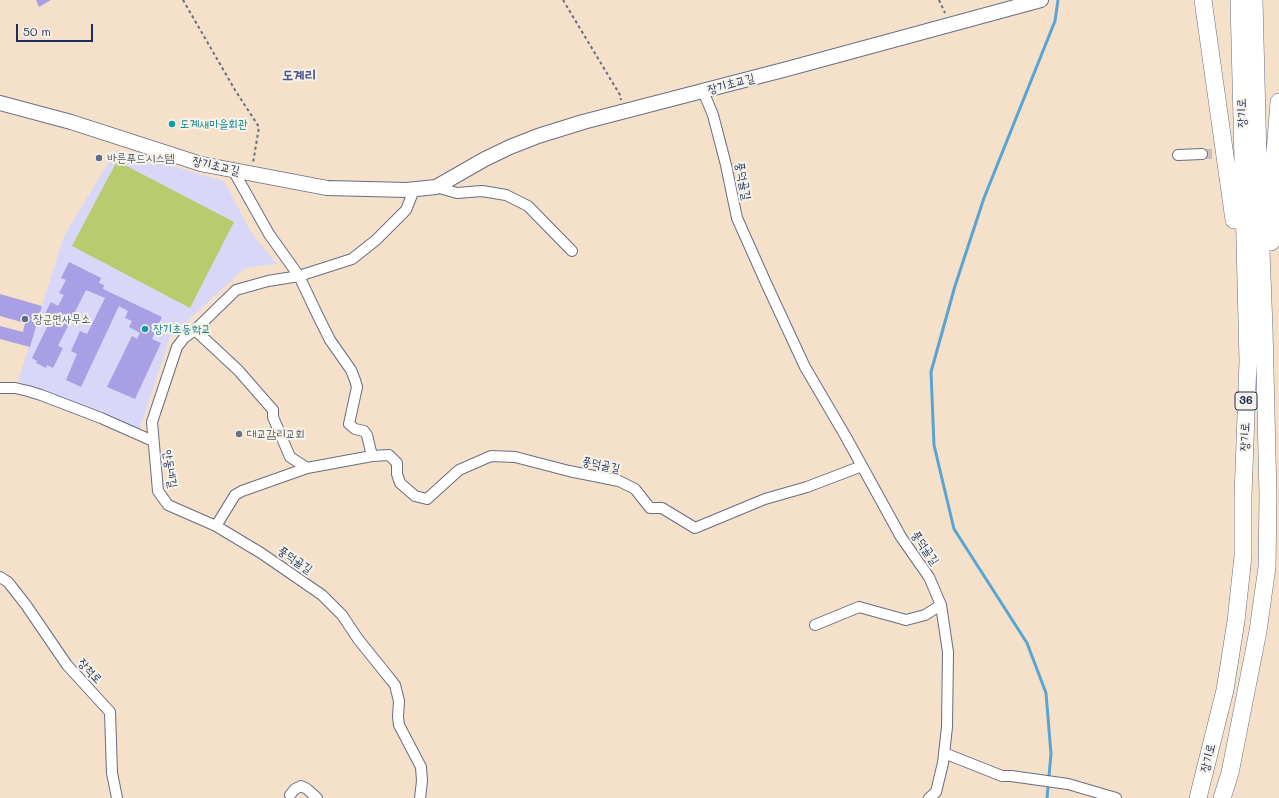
<!DOCTYPE html>
<meta charset="utf-8">
<style>
body{margin:0}
#map{position:relative;width:1279px;height:798px;overflow:hidden;background:#f5e1ca;font-family:Mali,sans-serif}
canvas{display:block}
.scale{position:absolute;left:16px;top:24px;width:77px;height:18px;box-sizing:border-box;border:2px solid #1b2f5e;border-top:0;padding-left:5px;font-size:12px;line-height:14px;white-space:nowrap;color:#1b2f5e;-webkit-text-stroke:3px #f7f3e8;paint-order:stroke}
</style>
<div id="map">
<canvas width="1279" height="798"></canvas>
<div class="scale">50 m</div>
</div>
<script>
const g = document.querySelector('canvas').getContext('2d');
g.lineJoin = 'round';
function paint(path, color) { g.fillStyle = color; g.fill(path, 'evenodd'); }
const toPath = rows => new Path2D(rows.map(r => 'M' + r).join(''));
function trace(path, color, width, dash) { g.strokeStyle = color; g.lineWidth = width; g.lineCap = dash ? 'butt' : 'round'; g.setLineDash(dash || []); g.stroke(path); }
function write(font, color, halo, rows, align = 'center') {
  g.font = font + ' Mali,"Poor Story",sans-serif'; g.lineWidth = 4; g.setLineDash([]); g.textBaseline = 'middle'; g.strokeStyle = halo; g.fillStyle = color; for (const [text, x, y, turn = 0] of rows) {
    g.save(); g.translate(x, y); g.rotate((+turn || 0) * Math.PI / 180); g.textAlign = isNaN(turn) ? turn : align; if (halo) g.strokeText(text, 0, 0); g.fillText(text, 0, 0); g.restore();
  }
}
paint(toPath([
 [116,150,224,181,251,232,277,264,245,268,170,337,139,431,18,381,64,236]
]), '#d8d7f8');
paint(toPath([
 [117,161,234,222,190,308,72,246]
]), '#bacb6e');
trace(toPath([
 [1047,798,1051,754,1046,693,1027,643,954,529,934,445,931,372,955,286,984,198,1055,21,1058,0]
]), '#59a4d1', 3);
paint(toPath([
 [36,0,51,0,39,7],
 [69,262,101,278,99,283,104,285,103,289,162,317,152,339,161,343,135,399,107,387,132,336,137,339,140,333,129,327,132,321,125,318,128,311,119,306,81,387,66,380,77,354,71,351,80,331,87,334,105,298,86,290,58,346,63,348,53,368,47,365,46,368,36,363,37,361,32,358,50,321,43,317,51,302,58,306,64,295,59,293,66,280,61,278],
 [0,294,42,306,30,347,0,339,0,326,23,332,25,323,0,316]
]), '#a99fe4');
trace(toPath([
 [1202,154,1229,154]
]), '#c9bdb4', 10, [10, 5]);
const minor = toPath([
 [703,91,713,115,726,165,737,218,766,283,805,367,846,437,901,537,929,577,941,605,948,652,947,727,943,763,936,792,929,798],
 [1178,155,1202,154],
 [436,187,457,193,482,191,506,195,528,206,572,251],
 [195,330,238,370,273,410,273,417,290,457,307,468,242,491,235,495,216,526,168,505,158,491,152,422,177,347,184,338,195,330,236,290,268,281,299,276,269,234,233,170],
 [0,388,15,388,28,391,41,395,101,418,153,441],
 [372,456,389,455,397,463,397,474,400,483,415,496,427,499,459,470,491,456,515,457,569,471,619,481,635,489,650,508,662,508,695,528,765,499,807,487,862,466],
 [307,468,372,456,367,435,364,431,355,429,349,424,357,387,355,380,351,370,330,340,318,316,299,276,352,259,376,240,406,210,414,190],
 [216,526,261,553,322,595,342,615,358,639,383,670,395,685,399,701,398,717,399,725,421,767,422,781,420,798],
 [0,577,8,582,26,605,67,665,110,712,112,773,117,798],
 [815,625,859,607,906,620,925,615,941,605],
 [944,753,1002,776,1011,776,1068,784,1116,798],
 [290,795,295,789,301,786,307,789,317,798]
]);
const secondary = toPath([
 [0,103,71,122,201,164,327,188,407,190,436,187,485,159,510,147,538,136,583,122,787,69,1041,0]
]);
const trunk = toPath([
 [1203,0,1234,220],
 [1271,242,1272,190,1279,102],
 [1198,798,1225,690,1236,621,1243,556,1243,496,1248,361,1239,0],
 [1222,798,1230,773,1243,707,1258,631,1267,567,1268,496,1264,328,1259,199,1254,0]
]);
trace(minor, '#676d84', 12);
trace(secondary, '#676d84', 16);
trace(trunk, '#676d84', 18);
trace(toPath([
 [183,0,235,90,259,127,253,163],
 [563,0,620,95,621,100],
 [939,0,945,13]
]), '#676d84', 2, [3, 3]);
trace(minor, '#fff', 10);
trace(secondary, '#fff', 14);
trace(trunk, '#fff', 17);
for (const [x, y, r, color] of [
 [172,124,4,"#0f9aa8"],
 [99,158,4,"#5c6f8a"],
 [25,319,4,"#5c6f8a"],
 [145,329,4,"#0f9aa8"],
 [239,434,4,"#6b7280"]
]) { const dot = new Path2D(); dot.arc(x, y, r, 0, 2 * Math.PI); g.fillStyle = color; g.fill(dot); trace(dot, '#f7f3e8', 1.5); }
for (const [x, y, w] of [
 [1246,401,22]
]) { const box = new Path2D(); box.roundRect(x - w / 2, y - 9, w, 18, 3); g.fillStyle = '#f7f3e8'; g.fill(box); trace(box, '#1b2f5e', 1); }
write('bold 11px', '#1b2f5e', null, [
 ["36",1246,401]
]);
write('12px', '#1b2f5e', '#f7f3e8', [
 ["장기초교길",731,84,-15],
 ["장기로",1242,113,-91],
 ["장기초교길",216,166,13],
 ["풍덕골길",743,181,79],
 ["장기로",1245,437,-88],
 ["풍덕골길",601,465,12],
 ["안동네길",170,469,81],
 ["풍덕골길",925,548,55],
 ["풍덕골길",295,560,34],
 ["장척로",90,671,47],
 ["장기로",1208,758,-76]
]);
write('12px', '#0d838f', '#f7f3e8', [
 ["도계새마을회관",180,124],
 ["장기초등학교",153,329]
], 'left');
write('12px', '#4e5e75', '#f7f3e8', [
 ["바른푸드시스템",107,158],
 ["장군면사무소",33,319]
], 'left');
write('12px', '#5b616d', '#f7f3e8', [
 ["대교감리교회",247,434]
], 'left');
write('bold 14px', '#4d568d', '#f7f3e8', [
 ["도계리",299,76]
]);
</script>
